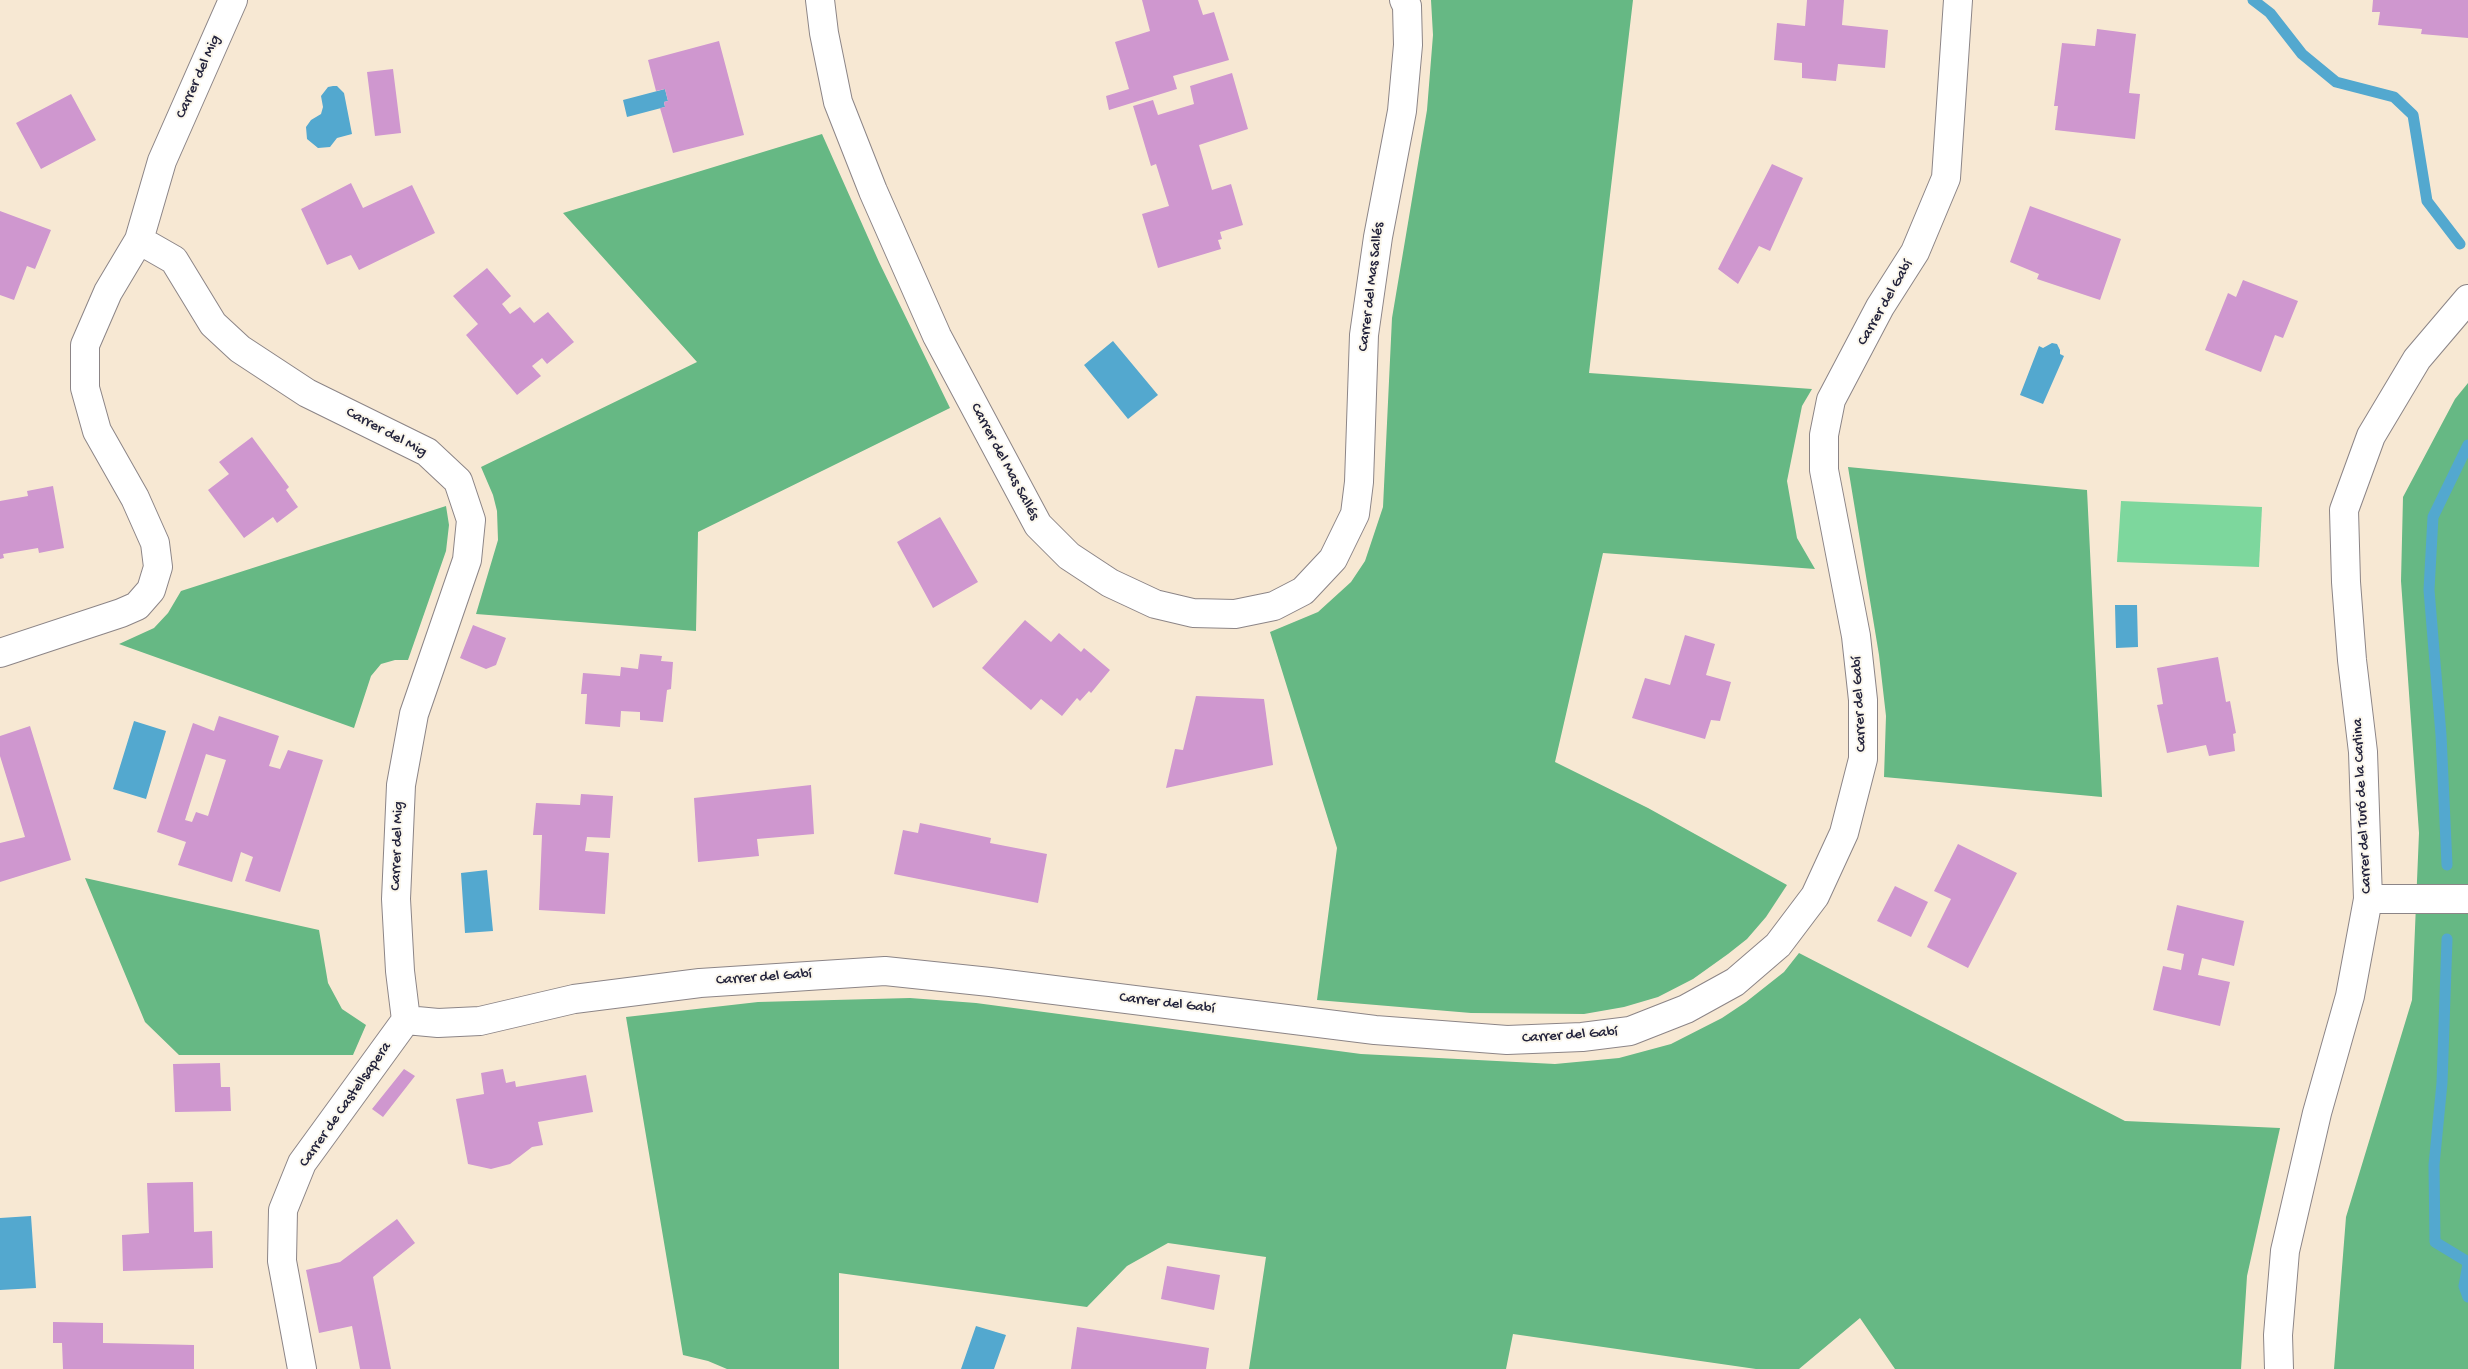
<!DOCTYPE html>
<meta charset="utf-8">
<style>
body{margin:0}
canvas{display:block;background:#f7e8d3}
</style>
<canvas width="2468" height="1369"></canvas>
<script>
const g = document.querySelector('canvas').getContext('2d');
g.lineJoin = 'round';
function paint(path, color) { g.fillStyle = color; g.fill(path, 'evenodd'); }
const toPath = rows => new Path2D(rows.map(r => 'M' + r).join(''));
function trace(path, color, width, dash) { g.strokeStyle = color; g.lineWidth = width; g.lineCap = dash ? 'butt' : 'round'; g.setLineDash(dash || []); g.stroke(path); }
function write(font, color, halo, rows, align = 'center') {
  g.font = font + ' "Gochi Hand",sans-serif'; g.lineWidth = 4; g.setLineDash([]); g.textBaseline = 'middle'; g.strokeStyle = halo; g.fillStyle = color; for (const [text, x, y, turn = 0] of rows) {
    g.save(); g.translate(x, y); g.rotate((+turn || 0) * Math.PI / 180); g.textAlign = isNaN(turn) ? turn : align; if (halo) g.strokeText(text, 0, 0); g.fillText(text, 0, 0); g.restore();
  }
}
paint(toPath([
 [2121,501,2262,507,2259,567,2117,562]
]), '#7dd79d');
paint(toPath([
 [1431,0,1633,0,1589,373,1812,389,1802,406,1787,481,1797,538,1815,569,1603,553,1555,762,1648,808,1787,885,1766,917,1747,939,1728,954,1693,979,1658,997,1624,1007,1584,1014,1471,1013,1317,1000,1337,848,1270,632,1318,612,1351,582,1365,561,1383,507,1392,318,1427,110,1433,35],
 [822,134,879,262,950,408,698,532,696,631,476,614,498,540,497,511,493,495,481,467,697,362,563,213],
 [2468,383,2468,1369,2334,1369,2346,1217,2412,1000,2419,833,2401,581,2403,497,2455,399],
 [1848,467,2087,490,2102,797,1884,777,1886,716,1879,655],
 [446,506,449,525,446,551,408,660,395,660,381,664,371,676,354,728,119,644,154,628,168,613,181,591],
 [85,878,319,930,328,983,342,1009,366,1025,353,1055,179,1055,145,1022],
 [1799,953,2125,1121,2280,1128,2247,1276,2241,1369,1895,1369,1860,1318,1799,1369,1756,1369,1513,1334,1506,1369,1249,1369,1266,1257,1168,1243,1127,1266,1087,1307,839,1273,839,1369,727,1369,708,1361,683,1355,626,1017,758,1002,910,998,976,1003,1361,1054,1555,1064,1619,1058,1671,1044,1722,1018,1746,1002,1784,972]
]), '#66b884');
paint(toPath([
 [333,86,337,86,344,93,352,134,337,138,330,147,318,148,307,139,306,127,311,120,321,114,323,107,321,96,328,87],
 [665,89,668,101,664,102,665,107,627,117,623,100],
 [1113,341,1158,395,1128,419,1084,365],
 [2052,343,2057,344,2060,350,2060,354,2064,356,2043,404,2020,395,2039,346,2043,348],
 [2115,605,2137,605,2138,647,2116,648],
 [134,721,166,731,146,799,113,789],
 [487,870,493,931,465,933,461,873],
 [31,1216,36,1288,0,1290,0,1218],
 [976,1326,1006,1335,994,1369,961,1369]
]), '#53a8cf');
trace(toPath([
 [2253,0,2270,13,2302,54,2336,82,2394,97,2413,115,2427,201,2460,244],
 [2447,865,2441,735,2429,590,2433,517,2468,445],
 [2447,939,2442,1083,2434,1165,2435,1242,2468,1262],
 [2468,1264,2464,1286,2468,1297]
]), '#53a8cf', 11);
paint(toPath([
 [1142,0,1198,0,1203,15,1214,12,1229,60,1173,76,1177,89,1109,110,1106,96,1129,89,1115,42,1150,31],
 [1807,0,1844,0,1842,25,1888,30,1885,68,1838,64,1836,81,1802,78,1802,63,1774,60,1777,23,1805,26],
 [2373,0,2468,0,2468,38,2421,34,2422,29,2378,25,2380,12,2372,12],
 [2097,29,2136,34,2129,93,2140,94,2135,139,2055,130,2058,106,2054,106,2062,43,2095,46],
 [719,41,744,135,673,153,660,108,665,107,664,102,668,101,665,89,656,91,648,60],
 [393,69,401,133,375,136,367,72],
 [1232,73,1248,129,1199,145,1212,190,1231,184,1243,225,1220,232,1222,239,1218,240,1221,249,1158,268,1142,214,1169,206,1156,164,1151,166,1133,106,1153,100,1158,115,1194,104,1190,86],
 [71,94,96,140,41,169,16,123],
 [1772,164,1803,178,1770,251,1759,246,1738,284,1718,269],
 [351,183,363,208,412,185,435,233,359,270,351,255,327,265,301,209],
 [2030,206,2121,239,2100,300,2037,279,2039,274,2010,262],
 [0,211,51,230,35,269,27,266,14,300,0,295],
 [487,268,511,296,502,304,510,314,520,307,534,323,548,312,574,342,547,364,542,358,532,366,541,376,517,395,466,335,478,324,453,296],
 [2243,280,2298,301,2283,338,2275,335,2261,372,2205,350,2228,293,2236,297],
 [252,437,289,487,286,490,298,507,277,523,273,517,244,538,208,490,229,474,219,462],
 [53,486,64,548,39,553,38,548,3,554,4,558,0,559,0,501,28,496,27,491],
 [940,517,978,582,933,608,897,542],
 [1025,620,1051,642,1059,633,1081,652,1084,648,1110,670,1091,693,1089,691,1080,701,1077,698,1062,716,1041,699,1031,710,982,668],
 [473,625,506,638,496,665,486,669,460,658],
 [1685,635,1715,644,1706,675,1731,682,1720,721,1711,720,1705,739,1632,718,1645,678,1670,685],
 [640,654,662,656,661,661,673,662,671,689,667,690,663,722,640,720,640,712,621,711,620,727,585,724,587,694,581,694,583,673,620,676,621,667,638,669],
 [2218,657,2226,702,2230,701,2236,733,2233,734,2235,751,2209,756,2206,745,2167,753,2157,705,2163,704,2157,668],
 [1196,696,1264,699,1273,765,1166,788,1175,749,1183,750],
 [219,716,279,736,269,766,280,769,288,750,323,760,280,892,245,881,253,857,241,852,232,882,178,865,186,842,157,832,193,723,214,731],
 [206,754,226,760,208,816,196,812,192,822,185,820],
 [30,726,71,860,0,882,0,843,25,837,0,756,0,736],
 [811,785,814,834,757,839,759,856,698,862,694,798],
 [581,794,613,796,610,838,587,837,585,851,609,853,605,914,539,910,542,835,533,835,536,803,580,805],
 [920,823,991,838,990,843,1047,854,1038,903,894,874,903,830,918,833],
 [1958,844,2017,873,1968,968,1927,947,1951,899,1934,891],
 [1895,886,1928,902,1911,937,1877,921],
 [2177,905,2244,921,2234,966,2202,958,2198,975,2230,982,2220,1026,2153,1010,2163,966,2181,970,2184,954,2167,950],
 [220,1063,221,1087,230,1087,231,1111,175,1112,173,1064],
 [404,1069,415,1076,383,1117,372,1109],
 [503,1069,506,1083,515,1081,516,1087,586,1075,593,1112,538,1122,543,1145,532,1147,510,1164,491,1169,468,1164,456,1099,484,1094,481,1073],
 [193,1182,194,1232,212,1231,213,1268,123,1271,122,1235,149,1233,147,1183],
 [397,1219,415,1243,373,1277,391,1369,360,1369,352,1326,319,1333,306,1270,340,1262],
 [1167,1266,1220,1275,1214,1310,1161,1299],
 [53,1322,103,1323,103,1343,194,1345,194,1369,63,1369,62,1343,53,1343],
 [1077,1327,1209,1348,1206,1369,1071,1369]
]), '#cf97cf');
const minor = toPath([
 [233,0,162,161,139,240,174,260,213,324,240,349,307,393,427,452,458,481,471,520,467,560,414,714,401,785,396,899,400,971,406,1020],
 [820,0,824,33,838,102,873,191,937,336,1038,525,1069,556,1110,583,1155,604,1193,613,1235,614,1274,606,1303,591,1333,559,1355,514,1359,482,1364,335,1378,237,1402,111,1408,45,1407,6,1404,0],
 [0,653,121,613,137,606,151,590,158,567,155,543,135,498,97,431,85,388,85,345,108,292,139,240],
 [2368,899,2468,899],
 [406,1020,438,1023,480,1021,574,999,700,983,885,971,990,982,1375,1030,1507,1040,1582,1037,1630,1031,1686,1009,1735,982,1778,945,1815,896,1844,833,1863,759,1863,700,1856,636,1824,470,1824,435,1831,400,1880,307,1915,252,1946,178,1958,0],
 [302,1369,282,1261,283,1210,302,1163,406,1020],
 [2279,1369,2278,1335,2285,1251,2317,1113,2350,996,2368,899,2363,752,2352,660,2346,582,2344,510,2371,436,2417,359,2468,299]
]);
trace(minor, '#8c8587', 30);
trace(minor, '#fff', 28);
write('15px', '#22223b', '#fbf7ec', [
 ["Carrer del Mig",199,77,-66],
 ["Carrer del Mas Sallés",1372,287,-83],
 ["Carrer del Gabí",1886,303,-60],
 ["Carrer del Mig",386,433,28],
 ["Carrer del Mas Sallés",1004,462,62],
 ["Carrer del Gabí",1860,704,-93],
 ["Carrer del Turó de la Carlina",2363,806,-93],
 ["Carrer del Mig",398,846,-88],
 ["Carrer del Gabí",764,978,-4],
 ["Carrer del Gabí",1167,1004,7],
 ["Carrer del Gabí",1570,1036,-4],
 ["Carrer de Castellsapera",346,1105,-55]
]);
</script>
